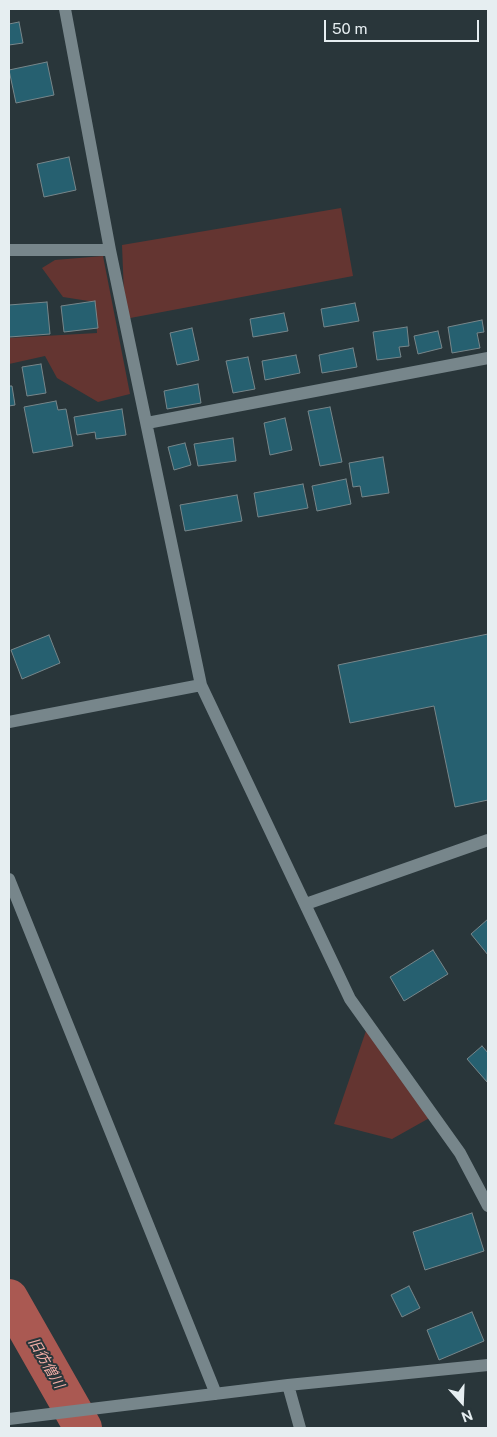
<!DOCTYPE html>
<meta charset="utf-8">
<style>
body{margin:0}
#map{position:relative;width:497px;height:1437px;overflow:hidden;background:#29363a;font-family:"Public Sans",sans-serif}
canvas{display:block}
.frame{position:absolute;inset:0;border:10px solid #e6eef1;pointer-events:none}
.north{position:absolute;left:437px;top:1377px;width:50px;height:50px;-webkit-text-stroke:4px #29363a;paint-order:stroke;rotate:160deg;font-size:14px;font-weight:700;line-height:20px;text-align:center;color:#e6eef1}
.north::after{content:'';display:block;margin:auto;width:18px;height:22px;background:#e6eef1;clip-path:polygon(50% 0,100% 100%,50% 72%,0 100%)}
.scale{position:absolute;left:324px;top:20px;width:155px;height:22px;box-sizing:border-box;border:2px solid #e6eef1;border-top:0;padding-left:6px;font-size:15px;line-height:18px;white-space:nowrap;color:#e6eef1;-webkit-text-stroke:4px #29363a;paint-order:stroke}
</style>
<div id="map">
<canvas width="497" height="1437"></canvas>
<div class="frame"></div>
<div class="north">N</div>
<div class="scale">50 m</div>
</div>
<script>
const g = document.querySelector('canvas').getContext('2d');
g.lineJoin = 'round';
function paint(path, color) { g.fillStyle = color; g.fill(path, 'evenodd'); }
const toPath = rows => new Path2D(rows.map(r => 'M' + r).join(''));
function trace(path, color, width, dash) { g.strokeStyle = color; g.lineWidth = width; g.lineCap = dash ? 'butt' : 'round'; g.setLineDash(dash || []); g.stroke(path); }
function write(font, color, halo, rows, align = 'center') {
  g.font = font + ' "Public Sans","Noto Sans JP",sans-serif'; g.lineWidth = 4; g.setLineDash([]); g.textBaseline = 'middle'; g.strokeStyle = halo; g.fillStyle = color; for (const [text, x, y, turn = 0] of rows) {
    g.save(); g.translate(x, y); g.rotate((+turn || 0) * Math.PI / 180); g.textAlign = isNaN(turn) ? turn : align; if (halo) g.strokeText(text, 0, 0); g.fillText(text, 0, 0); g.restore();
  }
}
paint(toPath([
 [341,208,353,276,125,319,122,245],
 [103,256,130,394,98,402,57,378,45,356,9,364,9,338,97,333,95,302,63,297,42,268,55,260],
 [368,1025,433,1116,392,1139,334,1124]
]), '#643531');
trace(toPath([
 [9,1298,83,1428]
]), '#aa5952', 38);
const building = toPath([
 [19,22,23,43,9,45,9,24,19,22],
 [47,62,54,95,16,103,9,70,47,62],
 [69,157,76,190,44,197,37,164,69,157],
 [95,301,98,328,64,332,61,306,95,301],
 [47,302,50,334,9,337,9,305,47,302],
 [355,303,359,321,324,327,321,309,355,303],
 [284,313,288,331,253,337,250,319,284,313],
 [482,320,484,332,477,333,480,348,452,353,448,327,482,320],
 [407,327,409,346,399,347,401,357,377,360,373,332,407,327],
 [192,328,199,360,177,365,170,333,192,328],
 [438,331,442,348,418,354,414,336,438,331],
 [353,348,357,367,322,373,319,355,353,348],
 [296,355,300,373,265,380,262,361,296,355],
 [248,357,255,389,233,393,226,361,248,357],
 [41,364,46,393,27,396,22,367,41,364],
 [198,384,201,403,167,409,164,391,198,384],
 [9,386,12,386,15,405,9,406,9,386],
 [56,401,58,410,66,409,73,446,33,453,24,407,56,401],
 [330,407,342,462,320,466,308,411,330,407],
 [122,409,126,435,96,439,95,432,77,435,74,417,122,409],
 [285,418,292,450,270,455,264,423,285,418],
 [233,438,236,461,198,466,194,444,233,438],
 [185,443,191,465,174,470,168,447,185,443],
 [383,457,389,493,362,497,360,486,353,487,349,463,383,457],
 [346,479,351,504,317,511,312,486,346,479],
 [303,484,308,508,258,517,254,493,303,484],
 [237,495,242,521,185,531,180,505,237,495],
 [488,634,488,800,455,807,434,706,350,723,338,665,488,634],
 [49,635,60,663,22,679,11,650,49,635],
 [488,919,488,955,471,934,488,919],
 [433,950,448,974,404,1001,390,977,433,950],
 [482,1046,488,1053,487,1082,467,1059,482,1046],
 [472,1213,484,1251,425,1270,413,1232,472,1213],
 [409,1286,420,1308,402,1317,391,1295,409,1286],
 [472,1312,484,1341,439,1360,427,1330,472,1312]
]);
paint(building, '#266070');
trace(building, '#77868a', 1);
trace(toPath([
 [65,9,110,250,201,685,350,999,460,1153,488,1206],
 [9,250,110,250],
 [147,423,488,358],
 [9,722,201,685],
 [9,879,216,1394],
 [306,904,488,840],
 [288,1385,300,1428],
 [9,1419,288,1385,488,1365]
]), '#77868b', 12);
write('italic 14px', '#f3aea7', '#29363a', [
 ["旧彷僧川",46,1363,60]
]);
</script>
